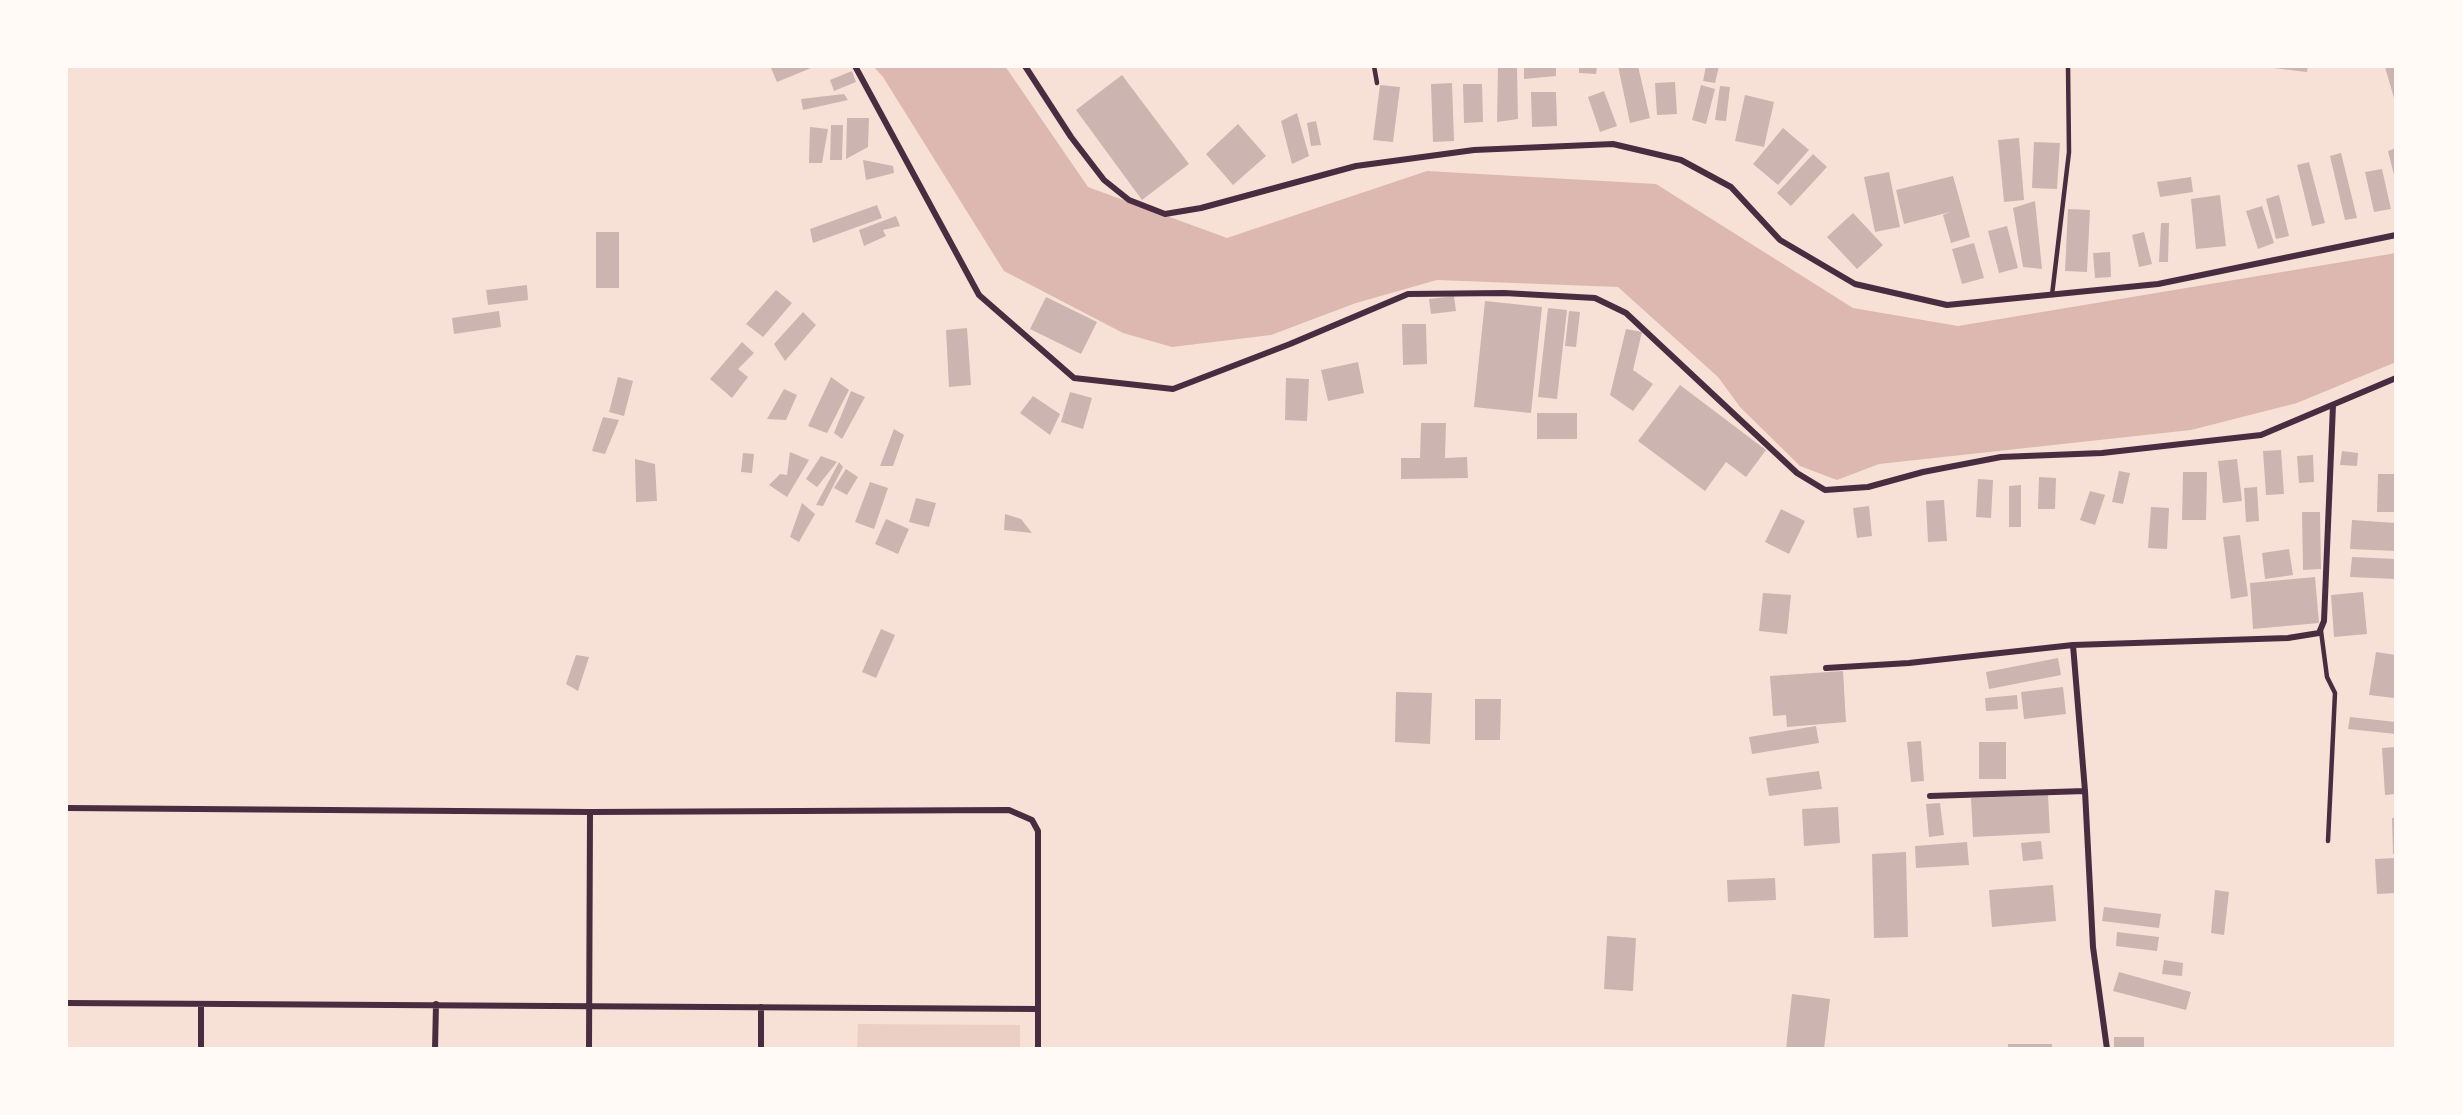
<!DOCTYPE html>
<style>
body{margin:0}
#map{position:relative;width:2462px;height:1115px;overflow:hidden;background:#f7e1d7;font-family:"Fira Sans Condensed",sans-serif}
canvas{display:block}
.frame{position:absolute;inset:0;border:68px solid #fffaf5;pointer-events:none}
</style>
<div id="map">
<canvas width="2462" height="1115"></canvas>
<div class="frame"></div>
</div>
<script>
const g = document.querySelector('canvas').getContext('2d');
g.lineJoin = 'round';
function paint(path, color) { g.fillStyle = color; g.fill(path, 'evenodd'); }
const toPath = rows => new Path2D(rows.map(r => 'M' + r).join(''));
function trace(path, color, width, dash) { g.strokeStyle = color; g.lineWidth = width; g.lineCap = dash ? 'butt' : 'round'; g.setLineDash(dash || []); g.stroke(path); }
paint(toPath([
 [858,1024,1020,1025,1020,1049,857,1049]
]), '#ebcfc5');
paint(toPath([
 [873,66,1005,66,1088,187,1227,238,1427,171,1656,184,1853,308,1958,326,2396,253,2396,362,2297,403,2191,430,1879,464,1837,480,1800,466,1740,407,1718,377,1618,287,1437,280,1356,303,1271,335,1172,347,1123,333,1004,271,883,77]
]), '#dcb8b0');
paint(toPath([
 [777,66,816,66,777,82,771,68],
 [1498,66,1517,66,1518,119,1497,122],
 [1524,66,1556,66,1556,76,1524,79],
 [1579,66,1597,66,1596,74,1579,73],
 [1618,66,1638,66,1650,118,1630,123],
 [1706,66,1719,66,1715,83,1703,81],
 [2256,66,2308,66,2307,72],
 [2388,66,2396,66,2396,105,2385,67],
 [852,71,856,82,834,91,830,80],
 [1122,75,1189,164,1142,200,1076,110],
 [1675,82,1677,114,1657,115,1655,83],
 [1452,83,1454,141,1433,142,1431,84],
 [1463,84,1482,84,1483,122,1464,123],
 [1380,85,1400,87,1393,142,1373,140],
 [1701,85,1715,89,1706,124,1692,120],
 [1720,86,1730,87,1726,121,1715,120],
 [1604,91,1617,126,1600,132,1588,97],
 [1531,92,1556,92,1557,126,1532,127],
 [844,94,848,100,803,110,801,99],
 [1745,95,1774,102,1764,147,1735,141],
 [1297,113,1309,156,1292,164,1281,121],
 [847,118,869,118,868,147,846,159],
 [1316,121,1321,145,1311,146,1307,123],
 [1238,124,1266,156,1233,185,1206,154],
 [831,125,843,125,842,160,830,160],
 [810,127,828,129,822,163,809,163],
 [1783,128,1809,150,1778,185,1753,164],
 [2019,138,2024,200,2004,202,1998,140],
 [2034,142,2060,143,2057,189,2032,188],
 [2396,148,2396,179,2395,179,2388,151],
 [2341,153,2357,218,2345,220,2330,156],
 [1813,154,1827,167,1791,206,1777,193],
 [863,160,893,166,894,173,866,180],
 [2309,162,2325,223,2312,226,2297,165],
 [2382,169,2391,209,2374,212,2365,172],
 [1889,172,1900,227,1875,232,1864,177],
 [1953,176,1970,237,1951,243,1943,215,1950,212,1904,224,1896,190],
 [2191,177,2193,192,2160,197,2157,182],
 [2220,195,2226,246,2196,249,2191,199],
 [2279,195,2289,236,2276,239,2266,199],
 [2035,201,2042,269,2023,267,2013,208],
 [877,205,882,218,813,243,810,229],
 [2262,206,2274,243,2258,249,2246,211],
 [2068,209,2090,210,2087,272,2065,271],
 [1853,213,1883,245,1857,269,1827,237],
 [896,216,900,226,883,230,886,236,864,246,859,230],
 [2161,223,2169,223,2168,262,2159,262],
 [2007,226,2018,268,1999,273,1988,231],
 [596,232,619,232,619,288,596,288],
 [2144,232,2152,264,2139,267,2132,235],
 [1974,243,1984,278,1962,284,1952,249],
 [2110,252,2111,277,2095,278,2093,253],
 [527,285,528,300,488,305,486,290],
 [776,290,792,303,763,337,746,324],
 [1454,296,1456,311,1431,314,1429,299],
 [1046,297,1097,322,1081,354,1030,329],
 [1485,301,1542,307,1531,413,1474,407],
 [1548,308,1567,310,1557,399,1538,397],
 [499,311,501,327,454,334,452,318],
 [1569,311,1580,312,1576,347,1565,346],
 [803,312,816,325,785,361,774,344],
 [1402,324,1426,324,1427,364,1403,365],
 [967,328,971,385,949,387,946,330],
 [1626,329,1642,332,1633,370,1653,384,1633,411,1610,395],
 [742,342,754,353,738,369,748,377,732,398,710,379],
 [1358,362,1364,393,1328,401,1321,370],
 [618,377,633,381,624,416,609,412],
 [831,377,849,390,827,433,808,426],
 [1286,378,1309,379,1307,421,1285,420],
 [1680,385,1766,450,1746,477,1726,462,1705,491,1638,441],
 [784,389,797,395,786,420,767,419],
 [851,391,865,397,842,439,834,433],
 [1070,392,1092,398,1083,429,1061,422],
 [1033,396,1060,414,1050,435,1020,413],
 [1537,413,1577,413,1577,439,1537,439],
 [603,417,619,420,605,454,592,451],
 [1421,423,1446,423,1445,458,1467,457,1468,478,1401,479,1401,458,1420,458],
 [894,429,904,435,893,466,880,466],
 [2281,450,2284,494,2266,495,2263,451],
 [2342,451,2358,453,2357,466,2340,465],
 [790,452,809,460,787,497,769,485,780,474,787,475],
 [743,453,754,454,752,473,741,472],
 [2313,455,2314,482,2299,483,2297,456],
 [821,456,837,462,817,487,806,479],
 [635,459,655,464,657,501,636,502],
 [2237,459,2242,501,2223,503,2218,461],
 [839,462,843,467,823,506,816,505],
 [846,469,858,477,847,495,834,488],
 [2119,471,2130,473,2123,504,2112,502],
 [2183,472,2207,472,2206,520,2182,520],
 [2378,474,2396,474,2396,512,2377,512],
 [2039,477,2056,478,2055,509,2038,509],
 [1978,479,1993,480,1991,518,1976,517],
 [870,482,888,488,874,529,855,522],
 [2021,485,2021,527,2009,527,2009,486],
 [2257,487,2259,521,2246,522,2244,488],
 [2090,491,2105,495,2095,525,2080,520],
 [916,498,936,503,929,527,909,522],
 [1944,500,1947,541,1928,542,1926,501],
 [802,503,815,514,799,542,790,537],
 [1869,506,1872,536,1857,538,1853,508],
 [2151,507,2169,508,2167,549,2148,548],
 [1781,509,1805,521,1789,554,1765,542],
 [2302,512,2320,512,2321,569,2303,570],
 [1005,514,1021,519,1032,533,1004,530],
 [886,519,909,529,898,554,875,544],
 [2352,520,2396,523,2396,551,2350,549],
 [2240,535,2248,596,2231,599,2223,537],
 [2289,549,2293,575,2265,579,2262,553],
 [2352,557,2396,559,2396,579,2350,577],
 [2315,577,2319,623,2253,629,2250,583],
 [2363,592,2367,634,2334,637,2331,595],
 [1763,593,1791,595,1787,634,1759,631],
 [881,629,895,635,876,678,862,672],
 [2376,652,2396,655,2394,698,2369,695],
 [576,655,589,657,578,691,566,684],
 [2058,658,2061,675,1989,689,1986,672],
 [1843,671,1846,722,1787,727,1786,715,1773,716,1770,676],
 [2063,687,2066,714,2024,719,2021,692],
 [1396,692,1432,693,1430,744,1395,742],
 [2017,695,2018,709,1986,711,1985,698],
 [1475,699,1501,699,1500,740,1475,740],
 [2350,717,2396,722,2396,734,2348,729],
 [1816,726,1819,743,1752,754,1749,737],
 [1921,741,1924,781,1911,782,1907,742],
 [1979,742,2006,742,2006,779,1979,779],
 [2396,747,2396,794,2385,795,2382,748],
 [1819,771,1822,789,1769,796,1766,778],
 [2048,795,2050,833,1973,837,1971,798],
 [1940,803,1944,835,1929,837,1926,804],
 [1838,807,1840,843,1804,846,1802,809],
 [2392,818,2396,818,2396,854,2393,854],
 [2041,841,2043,859,2023,861,2021,843],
 [1967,842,1969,865,1916,868,1915,846],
 [1906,852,1908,937,1874,938,1872,854],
 [2396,858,2396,893,2377,894,2375,859],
 [1775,878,1776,900,1728,902,1727,880],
 [2053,885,2056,921,1992,927,1989,890],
 [2215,890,2229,892,2224,935,2211,933],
 [2104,907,2161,914,2159,928,2102,921],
 [2117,932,2159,937,2157,951,2116,946],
 [1607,936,1636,938,1633,991,1604,989],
 [2164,960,2183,963,2182,976,2162,974],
 [2119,972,2191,992,2186,1010,2113,991],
 [1792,994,1830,999,1824,1049,1786,1049],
 [2114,1037,2144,1037,2144,1047,2114,1048],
 [2008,1044,2052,1044,2052,1049,2008,1049]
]), '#ccb4b1');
trace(toPath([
 [1374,66,1377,83],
 [2052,295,2069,152,2068,66],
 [2321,631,2327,677,2335,693,2328,841]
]), '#4a2c40', 4.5);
trace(toPath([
 [855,66,979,295,1074,378,1173,389,1290,344,1408,294,1504,293,1595,298,1626,313,1797,473,1825,490,1868,487,1923,472,2001,457,2102,453,2261,435,2396,378],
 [1025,66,1071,137,1104,180,1129,200,1165,214,1201,208,1356,166,1474,150,1613,144,1681,160,1731,187,1780,240,1855,284,1947,305,2158,284,2396,235],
 [1826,668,1909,663,2073,645],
 [1930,796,2085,791],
 [66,808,590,812,1009,810,1032,820,1038,831,1038,1049],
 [66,1003,1038,1009],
 [201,1004,201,1049],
 [435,1049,436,1004],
 [589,1049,590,812],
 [761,1049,761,1007],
 [2107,1049,2093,947,2085,791,2073,645,2288,638,2319,633,2324,621,2333,405]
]), '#4a2c40', 6);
</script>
